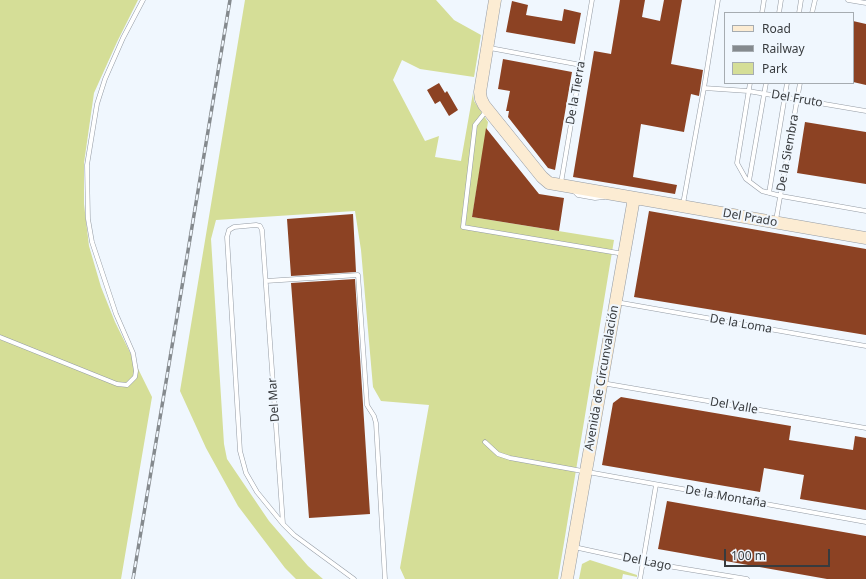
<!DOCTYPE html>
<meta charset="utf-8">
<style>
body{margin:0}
#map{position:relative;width:866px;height:579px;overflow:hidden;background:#f0f7fe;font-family:"Noto Sans",sans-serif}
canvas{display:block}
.legend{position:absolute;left:724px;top:12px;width:130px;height:72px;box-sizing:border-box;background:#f0f7fe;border:1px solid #a6acb1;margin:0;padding:5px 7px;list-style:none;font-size:12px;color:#383b3e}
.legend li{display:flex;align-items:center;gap:8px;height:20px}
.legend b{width:20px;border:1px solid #a6acb1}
.scale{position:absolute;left:724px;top:549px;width:106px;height:18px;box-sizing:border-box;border:2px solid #383b3e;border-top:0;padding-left:5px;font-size:12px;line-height:14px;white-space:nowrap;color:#383b3e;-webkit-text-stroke:3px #f0f7fe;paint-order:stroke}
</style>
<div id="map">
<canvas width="866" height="579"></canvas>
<ul class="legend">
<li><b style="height:5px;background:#fcecd3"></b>Road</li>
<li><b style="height:5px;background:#858a8e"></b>Railway</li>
<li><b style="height:11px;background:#d5de97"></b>Park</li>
</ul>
<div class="scale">100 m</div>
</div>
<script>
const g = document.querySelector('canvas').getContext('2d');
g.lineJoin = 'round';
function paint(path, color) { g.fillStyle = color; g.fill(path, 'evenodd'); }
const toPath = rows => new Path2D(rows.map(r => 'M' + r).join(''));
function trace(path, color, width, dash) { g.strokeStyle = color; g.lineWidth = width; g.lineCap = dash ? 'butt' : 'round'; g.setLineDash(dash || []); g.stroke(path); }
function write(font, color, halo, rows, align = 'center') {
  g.font = font + ' "Noto Sans",sans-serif'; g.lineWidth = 4; g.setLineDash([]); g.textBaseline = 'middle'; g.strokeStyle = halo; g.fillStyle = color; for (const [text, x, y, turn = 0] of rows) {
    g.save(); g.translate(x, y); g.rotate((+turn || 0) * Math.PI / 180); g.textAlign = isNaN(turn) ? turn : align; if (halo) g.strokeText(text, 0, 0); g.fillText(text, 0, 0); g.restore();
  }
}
paint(toPath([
 [0,0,138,0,117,42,94,93,84,163,84,204,89,246,101,287,115,322,152,397,121,579,0,579],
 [245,0,436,0,454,20,481,35,474,77,420,69,402,60,393,80,425,141,439,136,435,157,461,161,473,93,474,101,488,122,472,217,614,240,558,579,405,579,400,568,429,405,381,401,373,387,361,250,355,211,216,220,211,239,224,444,227,459,269,521,308,566,323,579,296,579,285,568,238,506,206,448,180,391],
 [590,560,637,575,637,577,623,574,622,579,579,579,582,564]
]), '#d5de97');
paint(toPath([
 [620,0,645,0,642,17,660,21,664,0,682,0,671,64,703,70,699,96,691,94,684,132,641,124,633,177,677,185,675,194,573,177,594,51,611,54],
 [512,1,528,5,526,15,562,21,564,9,581,13,575,44,506,32],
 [853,21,866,24,866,85,853,82],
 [503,59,572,72,555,170,548,168,508,117,509,111,506,111,510,91,498,89],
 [439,83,445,93,447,91,458,110,449,116,440,101,435,104,427,90],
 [805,122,866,132,866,184,797,173],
 [486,128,539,194,564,198,559,231,472,217],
 [649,211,866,249,866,335,634,297],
 [353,214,356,272,291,276,287,219],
 [355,279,370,514,309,518,291,283],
 [621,397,791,426,789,440,853,450,855,436,866,438,866,510,800,499,804,475,764,468,760,492,602,465,613,403],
 [667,501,866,536,866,579,827,579,658,549]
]), '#8c4223');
const lane = toPath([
 [848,0,866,3],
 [762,13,764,0],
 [779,13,781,0],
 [799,13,801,0],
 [812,13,815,0],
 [490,48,581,65],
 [750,83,737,163,746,179,762,191,781,196,866,211],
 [704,88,748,91,866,111],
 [487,110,475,125,463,227,624,254],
 [749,181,766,83],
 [561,183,592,0],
 [573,190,578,195,595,198,604,197],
 [769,193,787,83],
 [683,204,704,88,718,0],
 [776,220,800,83],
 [266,281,358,275,367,405,374,416,376,423,385,579],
 [616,302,866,346],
 [0,337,117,384,127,385,135,377,136,371,133,353,116,314,92,242,88,219,87,165,97,104,105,79,123,38,143,0],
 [602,383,866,428],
 [485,442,498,454,510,458,866,522],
 [283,524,257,492,246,473,240,451,227,237,229,230,234,227,256,225,260,226,262,230,283,524,294,535,354,579],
 [574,547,643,562,747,579],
 [640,579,656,485]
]);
const secondary = toPath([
 [495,0,480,92,481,99,484,105,542,177,549,183,866,238],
 [567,579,634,198]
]);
trace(lane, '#949ba4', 5);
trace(secondary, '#949ba4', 13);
trace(lane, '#fff', 4);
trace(secondary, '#fcecd3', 12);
const rail = toPath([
 [133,579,230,0]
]);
trace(rail, '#858a8e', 3.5);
trace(rail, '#f0f7fe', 2, [6]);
write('12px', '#383b3e', '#f0f7fe', [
 ["De la Tierra",576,93,-80],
 ["Del Fruto",797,99,10],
 ["De la Siembra",788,153,-80],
 ["Del Prado",750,218,10],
 ["De la Loma",741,324,10],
 ["Avenida de Circunvalación",602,378,-80],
 ["Del Mar",274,400,-94],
 ["Del Valle",734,406,10],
 ["De la Montaña",726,497,10],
 ["Del Lago",647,562,11]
]);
</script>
